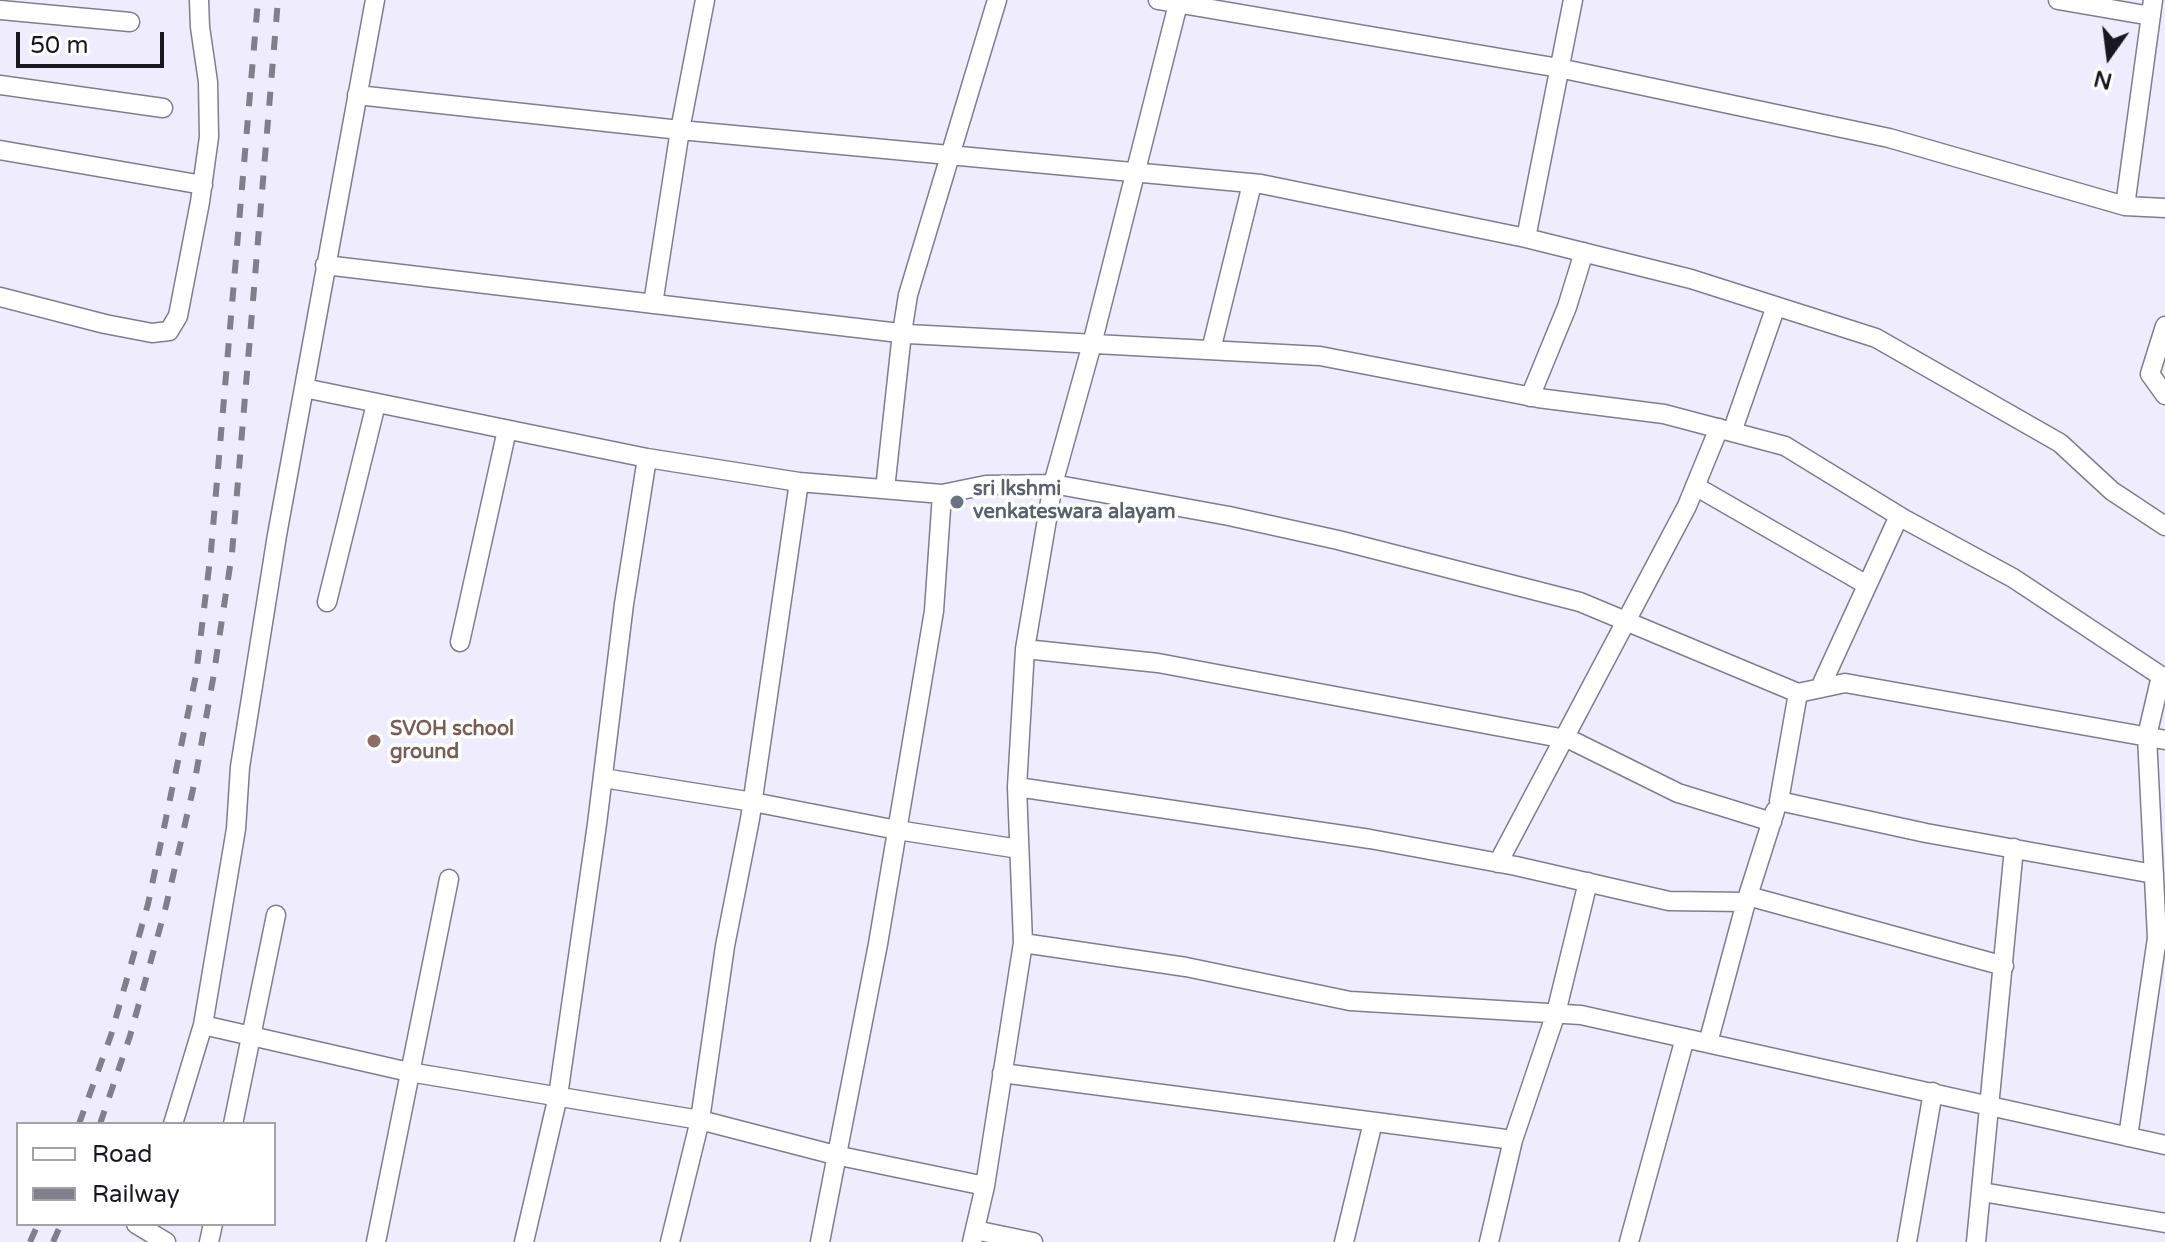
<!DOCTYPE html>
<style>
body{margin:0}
#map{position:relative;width:2165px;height:1242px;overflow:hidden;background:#eeecfd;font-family:"Varela Round",sans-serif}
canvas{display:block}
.legend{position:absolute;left:16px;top:1122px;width:260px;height:104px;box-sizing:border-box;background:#fff;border:2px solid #a3a3a6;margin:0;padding:10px 14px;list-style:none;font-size:24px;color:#191820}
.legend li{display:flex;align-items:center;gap:16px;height:40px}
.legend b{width:40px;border:2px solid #a3a3a6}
.north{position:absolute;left:2069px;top:16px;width:80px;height:80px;-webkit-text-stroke:6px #fff;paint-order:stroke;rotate:194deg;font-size:22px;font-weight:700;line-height:32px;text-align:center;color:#191820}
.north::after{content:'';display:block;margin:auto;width:28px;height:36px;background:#191820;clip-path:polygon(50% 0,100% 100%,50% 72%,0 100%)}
.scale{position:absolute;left:16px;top:32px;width:148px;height:36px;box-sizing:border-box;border:4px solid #191820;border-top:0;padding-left:10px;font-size:24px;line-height:28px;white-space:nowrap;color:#191820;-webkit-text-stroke:6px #fff;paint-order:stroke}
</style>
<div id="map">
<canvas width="2165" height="1242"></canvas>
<ul class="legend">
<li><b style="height:10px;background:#fff"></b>Road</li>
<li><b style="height:10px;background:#807f8b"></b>Railway</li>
</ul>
<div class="north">N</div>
<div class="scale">50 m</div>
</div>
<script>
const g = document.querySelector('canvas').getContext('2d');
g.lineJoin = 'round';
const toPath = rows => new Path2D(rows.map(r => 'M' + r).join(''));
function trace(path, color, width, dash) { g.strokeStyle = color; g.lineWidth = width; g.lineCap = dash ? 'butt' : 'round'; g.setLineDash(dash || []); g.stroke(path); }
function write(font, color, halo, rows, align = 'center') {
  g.font = font + ' "Varela Round",sans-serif'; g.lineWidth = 7; g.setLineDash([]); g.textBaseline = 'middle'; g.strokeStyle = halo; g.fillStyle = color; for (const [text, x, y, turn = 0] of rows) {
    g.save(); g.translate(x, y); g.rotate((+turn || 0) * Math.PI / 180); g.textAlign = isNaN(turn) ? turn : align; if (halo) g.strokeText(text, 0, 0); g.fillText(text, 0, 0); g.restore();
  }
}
const street = toPath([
 [1158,0,1559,68,1889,138,2125,206,2165,208],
 [2058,0,2151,16],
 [0,10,130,22],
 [0,85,163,108],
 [357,95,680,130,1261,184,1526,238,1691,279,1876,338,2060,443,2112,491,2165,526],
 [0,150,203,185],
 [2125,206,2153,0],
 [1526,238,1573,0],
 [325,265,908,334,1320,356,1538,398,1664,414,1785,446,1904,519,2013,578,2161,676,2147,736,2157,938,2165,940],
 [0,297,105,324,152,333,169,331,178,316,200,202,209,137,208,82,200,27,199,0],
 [653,304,680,130,705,0],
 [2165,326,2150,374,2165,395],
 [1211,350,1252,184],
 [304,388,647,458,799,482,942,494,986,485,1053,484,1229,516,1338,540,1580,602,1798,693,1845,683,2165,740],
 [1530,397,1567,307,1584,252],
 [1732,432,1776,306],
 [1695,486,1867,585],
 [885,489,902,333,908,295,997,0],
 [327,602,376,404],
 [460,642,507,430],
 [1025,649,1158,663,1571,740,1678,793,1772,822],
 [1820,688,1899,516],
 [1798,693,1779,801,1926,833,2154,874],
 [603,778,753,802,897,830,1019,849],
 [1017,787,1370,839,1516,866,1669,901,1746,902],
 [1498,863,1687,506,1719,428],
 [1748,896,2004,966],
 [1023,943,1186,967,1350,1001,1581,1015,2165,1145],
 [203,1025,409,1072,700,1120,835,1155,985,1186],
 [1708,1043,1746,902,1775,811],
 [1002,1073,1513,1140,1489,1242],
 [173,1124,203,1025,236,829,240,767,277,535,375,0],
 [233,1124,276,915],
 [2128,1137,2157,938],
 [1513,1140,1556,1013,1588,882],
 [1982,1192,2165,1223],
 [136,1224,166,1242],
 [975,1230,1033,1242],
 [209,1242,213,1224],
 [376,1242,449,879],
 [524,1242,558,1096,597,824,624,604,647,458],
 [670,1242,700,1120,725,946,750,819,799,482],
 [820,1242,878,944,934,611,942,494],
 [972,1242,985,1186,1023,943,1017,787,1025,649,1053,484,1092,344,1178,4],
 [1344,1242,1373,1122],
 [1629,1242,1685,1038],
 [1907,1242,1933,1092],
 [1976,1242,2014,848]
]);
trace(street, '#7f7d90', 21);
trace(street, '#fff', 18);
trace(toPath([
 [79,1124,111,1035,148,904,196,675,211,551,258,0],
 [100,1124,130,1036,166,906,194,785,213,679,232,553,278,0],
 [30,1242,38,1224],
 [53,1242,61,1224]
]), '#807f8b', 6, [14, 14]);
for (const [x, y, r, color] of [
 [957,502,8,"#6b7280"],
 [374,741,8,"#8d6e63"]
]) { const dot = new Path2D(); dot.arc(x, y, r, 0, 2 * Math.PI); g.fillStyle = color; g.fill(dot); trace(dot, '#fff', 3); }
write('bold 20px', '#5b616d', '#fff', [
 ["sri lkshmi",973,490],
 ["venkateswara alayam",973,513]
], 'left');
write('bold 20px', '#785e54', '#fff', [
 ["SVOH school",390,730],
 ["ground",390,753]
], 'left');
</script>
